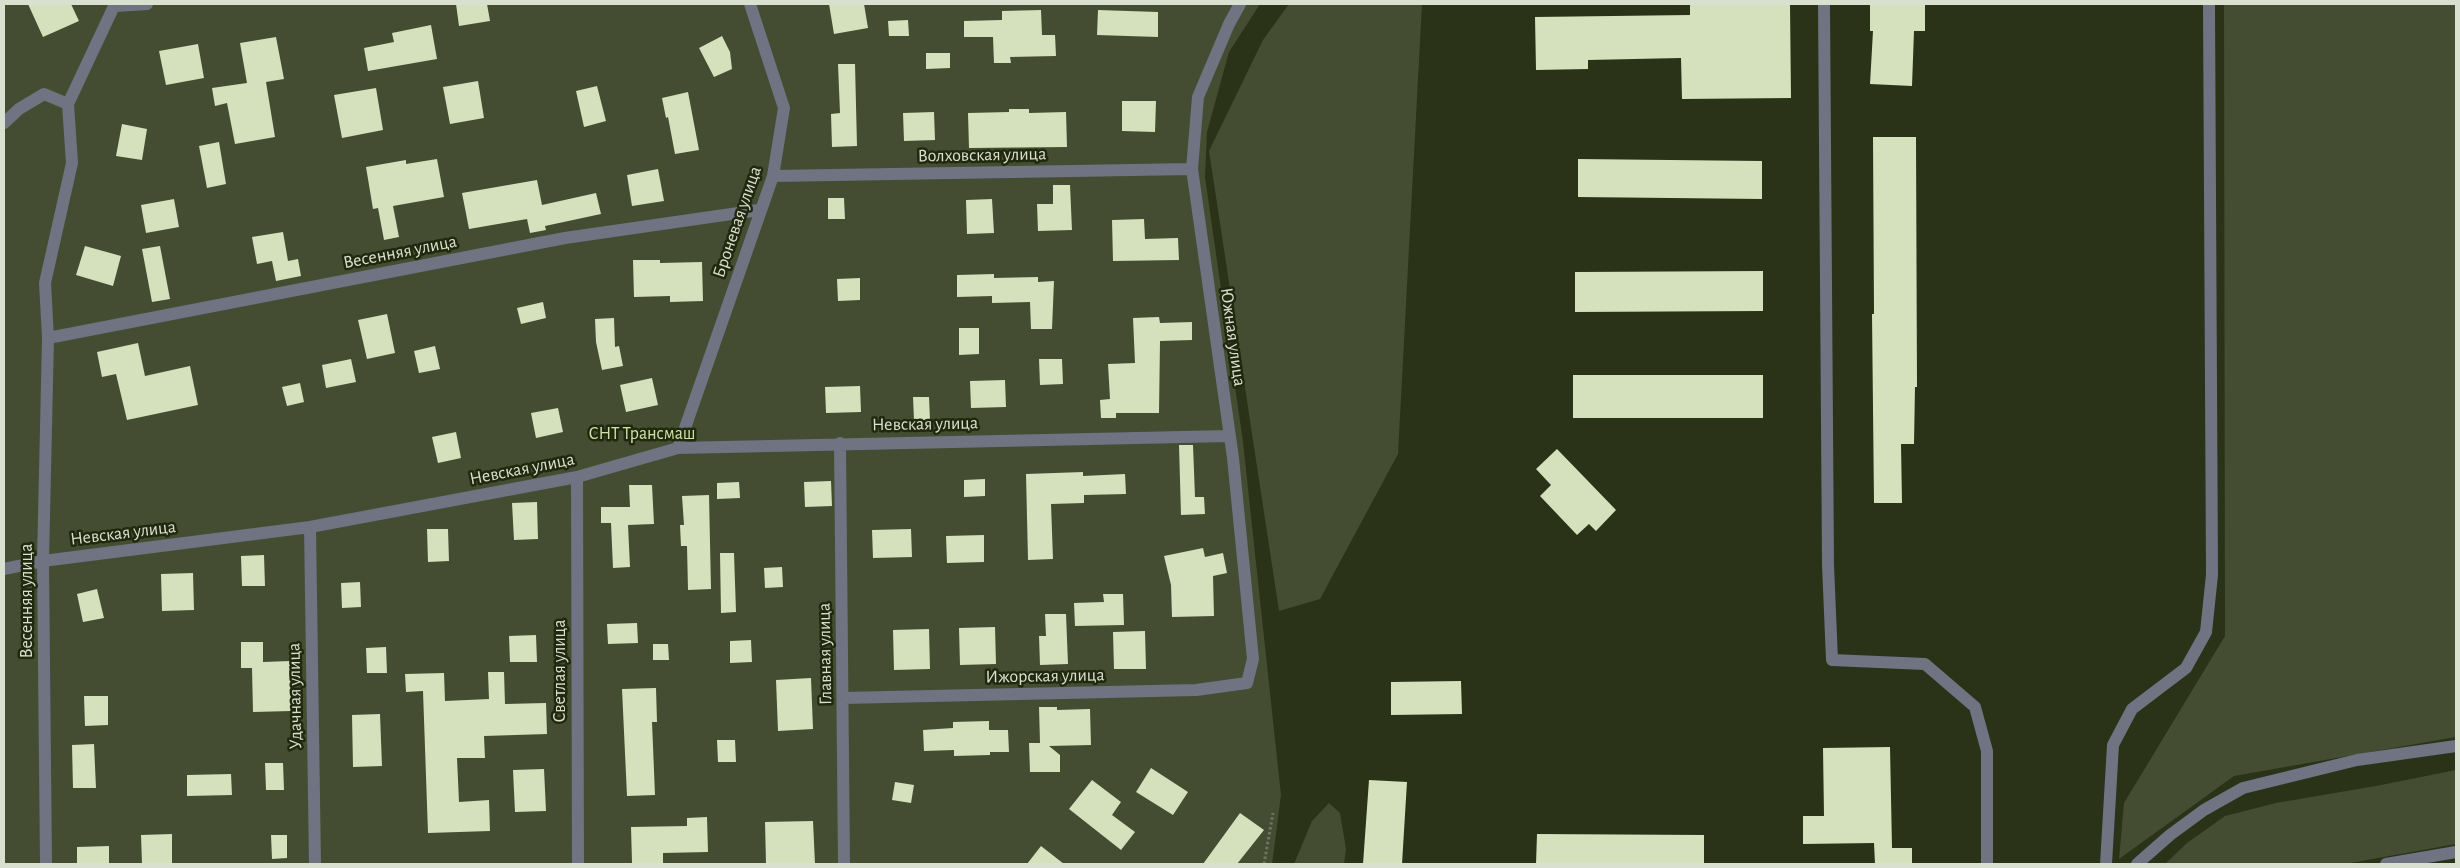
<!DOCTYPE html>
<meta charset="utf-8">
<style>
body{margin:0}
#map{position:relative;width:2460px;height:868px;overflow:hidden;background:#2a3218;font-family:"Alegreya Sans",sans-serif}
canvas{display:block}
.frame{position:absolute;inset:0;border:5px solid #dae0d0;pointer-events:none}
</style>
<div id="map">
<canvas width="2460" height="868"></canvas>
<div class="frame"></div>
</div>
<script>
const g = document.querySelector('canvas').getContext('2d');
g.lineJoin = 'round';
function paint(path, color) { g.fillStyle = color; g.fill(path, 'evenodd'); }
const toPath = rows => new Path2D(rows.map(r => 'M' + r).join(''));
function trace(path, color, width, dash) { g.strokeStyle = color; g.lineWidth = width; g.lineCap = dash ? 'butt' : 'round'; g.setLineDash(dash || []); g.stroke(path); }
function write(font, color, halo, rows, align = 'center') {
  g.font = font + ' "Alegreya Sans",sans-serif'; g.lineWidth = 5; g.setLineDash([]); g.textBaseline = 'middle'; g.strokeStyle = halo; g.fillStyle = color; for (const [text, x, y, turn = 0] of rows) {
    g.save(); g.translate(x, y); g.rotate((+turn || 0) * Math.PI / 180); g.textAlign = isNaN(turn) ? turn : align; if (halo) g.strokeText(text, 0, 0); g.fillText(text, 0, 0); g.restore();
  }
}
paint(toPath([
 [4,4,1260,4,1229,52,1207,132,1205,177,1243,442,1281,795,1272,864,4,864],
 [1289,4,1422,4,1398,454,1320,599,1279,611,1209,151,1263,40],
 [2224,4,2456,4,2456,737,2234,776,2119,859,2124,803,2225,636],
 [2456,770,2456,844,2345,864,2165,864,2187,843,2225,816,2276,803,2376,786],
 [1329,803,1340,813,1346,849,1344,864,1294,864,1312,821]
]), '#444d31');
paint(toPath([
 [28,4,71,4,79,21,43,37],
 [456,4,487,4,490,21,459,26],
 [829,4,864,4,868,28,834,34],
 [1690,4,1790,4,1791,98,1682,99,1681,58,1588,60,1588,69,1536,70,1535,17,1690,15],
 [1870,4,1925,4,1925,31,1914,31,1912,86,1870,84,1873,31,1870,31],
 [1041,10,1042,35,1055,35,1056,56,1010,57,1011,63,994,63,993,37,964,37,964,21,1002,20,1002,11],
 [1098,10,1158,12,1158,37,1097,35],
 [908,20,909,36,889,36,888,21],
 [431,25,437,59,368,71,364,48,394,42,392,33],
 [722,36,730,52,732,69,714,77,699,48],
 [276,37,284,79,266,82,275,137,235,144,227,103,215,106,212,88,247,83,240,43],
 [198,44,204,78,166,85,159,51],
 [926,53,950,53,950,68,926,69],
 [838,64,855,64,857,146,832,147,831,114,840,113],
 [478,81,484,118,450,124,443,87],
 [597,86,606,121,584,127,576,91],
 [376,88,383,130,342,138,334,95],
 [688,92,699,150,675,154,668,117,666,118,662,98],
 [1122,101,1156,101,1155,132,1122,131],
 [1009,109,1029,109,1029,113,1066,112,1067,147,969,148,968,113,1009,112],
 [934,112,935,140,904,141,903,113],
 [122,124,147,129,142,160,116,156],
 [1873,137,1916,137,1917,387,1915,387,1914,444,1901,444,1902,503,1874,503,1872,314,1874,314],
 [219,142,226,184,207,188,199,146],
 [437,159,444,197,393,206,399,237,384,240,378,208,373,209,366,167,406,160,406,164],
 [1578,159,1762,161,1762,199,1578,197],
 [658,169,664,201,632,206,627,175],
 [537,180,542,205,596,193,601,214,545,226,546,230,530,233,527,219,469,229,462,193],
 [1053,185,1070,185,1072,230,1038,231,1037,204,1053,204],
 [828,198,844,198,845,219,828,219],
 [174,199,179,227,146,233,141,205],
 [992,199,994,233,967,234,966,200],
 [1144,219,1145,239,1178,238,1179,260,1113,261,1112,220],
 [283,232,288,261,298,259,301,276,276,281,272,261,257,264,252,237],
 [85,246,121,256,113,286,76,275],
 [160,246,170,299,152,302,142,249],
 [633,260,660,260,660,263,702,262,703,301,670,302,670,296,634,297],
 [1763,271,1763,311,1575,312,1575,272],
 [994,274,994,278,1038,277,1038,282,1054,281,1052,329,1031,329,1030,302,992,303,992,296,957,297,957,275],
 [860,278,860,300,838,301,837,279],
 [543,302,546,318,521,324,517,308],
 [387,314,395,353,367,359,358,320],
 [1159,317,1160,323,1192,322,1192,340,1160,341,1159,413,1116,413,1116,418,1101,418,1100,400,1110,399,1108,364,1135,363,1133,318],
 [614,318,615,347,619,346,623,366,602,370,596,342,595,319],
 [959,328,979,328,979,354,959,355],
 [138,343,145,376,190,366,198,405,127,420,116,374,102,377,97,352],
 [435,346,440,369,419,373,414,351],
 [351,359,356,382,326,388,322,365],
 [1039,359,1062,359,1063,384,1040,385],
 [1573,375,1763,375,1763,418,1573,418],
 [652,378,658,405,626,412,620,385],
 [1005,380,1006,407,971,408,970,381],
 [300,383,304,402,287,406,282,387],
 [860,386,861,412,826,413,825,387],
 [913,397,929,397,930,420,914,420],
 [558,408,563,432,536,438,531,413],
 [456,432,461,458,438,463,432,437],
 [1179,445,1193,445,1195,497,1204,497,1205,514,1181,515],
 [1557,449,1616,510,1596,531,1589,524,1577,535,1540,496,1551,485,1536,469],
 [1083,472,1083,476,1125,474,1126,494,1084,495,1084,503,1051,504,1053,559,1028,560,1026,474],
 [985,479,985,496,964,497,964,480],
 [831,481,832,506,805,507,804,482],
 [739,482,740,498,717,499,717,483],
 [629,485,652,485,654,524,628,525,630,567,613,568,611,523,601,523,601,507,630,507],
 [709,495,711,589,688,590,687,546,681,546,680,525,684,525,682,496],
 [537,502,538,539,514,540,512,503],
 [427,529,448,529,449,561,428,562],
 [911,529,912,557,873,558,872,530],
 [984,535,984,562,947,563,946,536],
 [1203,548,1205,557,1223,553,1227,573,1213,576,1214,616,1172,617,1171,585,1164,556],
 [720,553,734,553,736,612,721,613],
 [264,555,265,586,242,586,241,556],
 [782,567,783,587,765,588,764,568],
 [193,573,194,610,162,611,161,574],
 [360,582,361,607,342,608,341,583],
 [97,589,104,618,83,622,77,594],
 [1103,594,1123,594,1124,625,1075,626,1074,603,1104,602],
 [1045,614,1066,614,1068,664,1040,665,1039,636,1046,636],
 [637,623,638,643,608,644,607,624],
 [995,627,996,664,960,665,959,628],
 [929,629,930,669,894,670,893,630],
 [1145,631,1146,669,1114,669,1113,632],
 [536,635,537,662,510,662,509,636],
 [751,640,752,662,730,663,730,641],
 [241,642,263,642,263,662,290,661,291,711,253,712,252,668,241,668],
 [653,644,668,644,669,660,653,660],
 [386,647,387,673,367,673,366,648],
 [488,672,504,672,505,704,546,703,547,734,484,736,485,758,457,758,459,802,489,800,490,831,428,833,423,691,406,692,405,674,444,673,445,701,489,699],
 [811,678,813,729,778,731,776,680],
 [1461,681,1462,714,1391,715,1391,682],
 [656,688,657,722,652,722,655,795,627,796,622,689],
 [84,696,108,696,108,725,85,726],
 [1039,707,1057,707,1057,710,1090,709,1091,745,1049,746,1060,755,1060,772,1030,772,1029,743,1040,743],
 [380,714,382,766,353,767,352,715],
 [989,721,989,730,1008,730,1009,752,990,752,990,755,954,756,954,750,924,751,923,730,953,728,953,722],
 [717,740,735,740,736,762,718,762],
 [94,744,96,788,73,788,72,745],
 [1890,747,1892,848,1912,848,1912,864,1875,864,1874,843,1803,844,1803,816,1824,816,1823,748],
 [265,763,283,763,284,790,266,790],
 [1151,768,1188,792,1173,815,1136,792],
 [544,769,546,811,515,812,513,770],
 [231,774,232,795,187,796,187,775],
 [1092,780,1121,802,1112,815,1135,832,1121,850,1069,809],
 [1369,780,1407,782,1402,864,1363,864],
 [895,782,914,785,911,803,892,800],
 [1240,813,1264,830,1237,864,1203,864],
 [707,817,708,852,663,853,663,863,632,863,631,827,687,826,687,818],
 [813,821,815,864,766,864,765,822],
 [172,834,172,864,142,864,141,835],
 [1537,834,1704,835,1704,864,1536,864],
 [271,835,287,835,287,858,272,859],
 [109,846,109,864,77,864,77,847],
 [1041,846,1064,864,1027,864]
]), '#d4e1bc');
trace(toPath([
 [1264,864,1273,813]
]), '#6f7660', 3, [2.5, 2.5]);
trace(toPath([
 [1824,4,1828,565,1832,660,1925,664,1975,707,1987,751,1987,864],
 [115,6,147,4],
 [4,123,19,109,44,94,68,104],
 [773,176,1192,169],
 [48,338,565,238,759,210],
 [840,443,844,864],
 [678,448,773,176,784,108,750,4],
 [577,477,578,864],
 [310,527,315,864],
 [4,569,43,561,310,527,577,477,678,448,1228,436],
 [843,698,1196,690,1247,683,1253,659,1233,458,1192,169,1198,97,1229,24,1240,4],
 [46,864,43,561,48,338,45,283,72,163,68,104,115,4],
 [2106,864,2113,745,2132,709,2186,668,2206,632,2212,575,2209,4],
 [2137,864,2170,835,2204,810,2243,788,2357,760,2456,746],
 [2386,864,2456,852]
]), '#6f7382', 12);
write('18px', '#dae0d0', '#20280e', [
 ["Волховская улица",982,155,-1],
 ["Броневая улица",737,222,-71],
 ["Весенняя улица",400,252,-11],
 ["Южная улица",1233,337,82],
 ["Невская улица",925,424,-1],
 ["Невская улица",522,469,-11],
 ["Невская улица",123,533,-7],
 ["Весенняя улица",27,601,-90],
 ["Главная улица",825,654,-91],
 ["Светлая улица",560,671,-90],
 ["Ижорская улица",1045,676,-1],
 ["Удачная улица",295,696,-91]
]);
write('18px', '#cfe3a8', '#20280e', [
 ["СНТ Трансмаш",642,434]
]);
</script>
